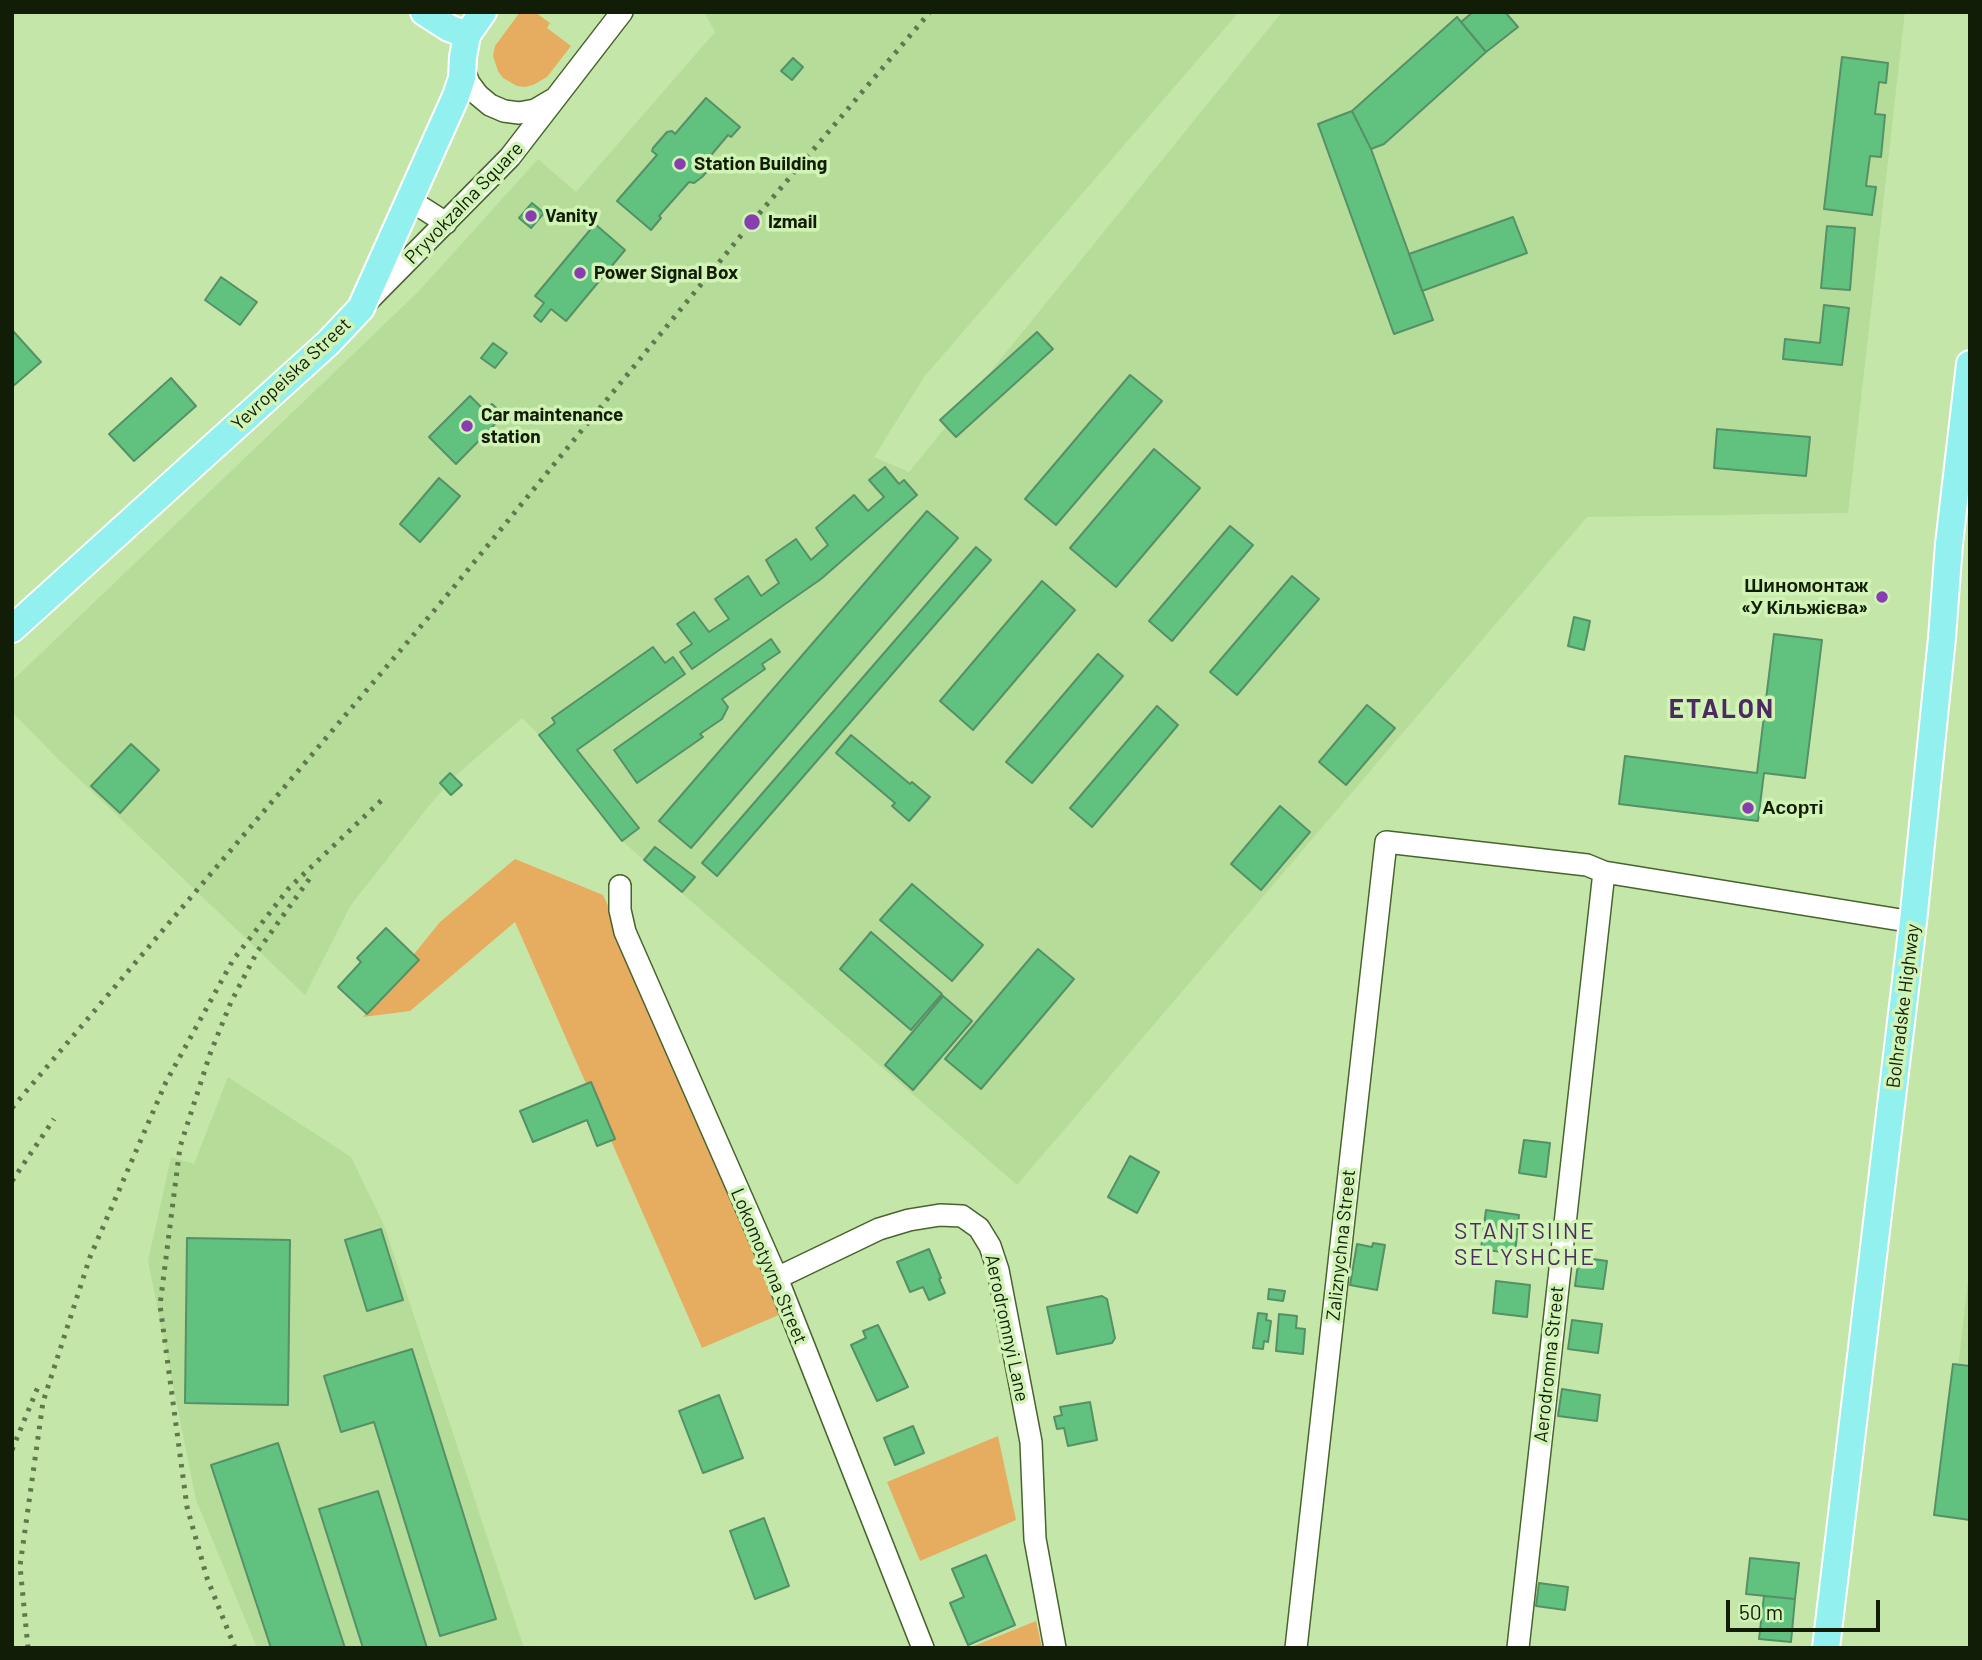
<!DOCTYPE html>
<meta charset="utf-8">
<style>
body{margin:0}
#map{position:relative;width:1982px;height:1660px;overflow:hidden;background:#c4e7a9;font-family:Barlow,sans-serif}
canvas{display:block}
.frame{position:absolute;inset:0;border:14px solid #111d06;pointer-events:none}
.scale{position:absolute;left:1726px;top:1600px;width:154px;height:32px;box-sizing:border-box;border:4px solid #111d06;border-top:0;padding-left:9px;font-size:21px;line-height:24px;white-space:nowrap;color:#111d06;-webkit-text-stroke:5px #d1f4b6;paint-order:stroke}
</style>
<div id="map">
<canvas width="1982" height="1660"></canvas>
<div class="frame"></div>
<div class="scale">50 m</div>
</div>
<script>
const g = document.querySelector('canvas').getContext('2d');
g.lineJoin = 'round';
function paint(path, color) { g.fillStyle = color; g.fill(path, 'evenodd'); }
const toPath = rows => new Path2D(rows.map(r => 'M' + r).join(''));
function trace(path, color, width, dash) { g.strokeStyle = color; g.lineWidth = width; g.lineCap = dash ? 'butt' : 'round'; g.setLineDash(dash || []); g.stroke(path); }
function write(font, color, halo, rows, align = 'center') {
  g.font = font + ' Barlow,sans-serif'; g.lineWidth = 7; g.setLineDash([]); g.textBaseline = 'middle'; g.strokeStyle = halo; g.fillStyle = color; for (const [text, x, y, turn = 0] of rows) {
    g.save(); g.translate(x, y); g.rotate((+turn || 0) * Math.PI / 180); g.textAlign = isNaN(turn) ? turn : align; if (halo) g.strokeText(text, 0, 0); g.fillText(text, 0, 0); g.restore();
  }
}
paint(toPath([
 [704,12,1239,12,924,377,874,457,909,472,1282,12,1905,12,1848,513,1587,517,1017,1185,622,841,539,735,522,718,454,777,428,807,351,905,305,995,58,759,12,712,12,681,418,292,538,159,576,192,715,32],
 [228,1077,351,1157,384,1225,524,1648,257,1648,196,1500,148,1261,171,1157,194,1164],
 [1970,1262,1970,1510,1943,1501]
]), '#b6dc99');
paint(toPath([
 [520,12,535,12,550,23,547,28,571,46,547,77,533,85,525,87,517,86,503,78,498,71,493,56,495,46],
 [515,859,603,895,677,1054,788,1311,702,1348,515,922,410,1011,363,1017,440,922],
 [998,1436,1016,1520,920,1561,887,1482],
 [1036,1621,1042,1648,969,1648]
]), '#e6ac60');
const building = toPath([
 [1473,12,1505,12,1518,27,1486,52,1461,22,1473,12],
 [1457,17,1486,52,1384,144,1371,149,1352,111,1457,17],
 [1842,57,1888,63,1886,83,1879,82,1875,114,1885,115,1881,157,1870,156,1866,186,1876,187,1872,215,1824,209,1842,57],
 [793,58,803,67,792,80,781,71,793,58],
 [706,98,740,127,731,137,728,135,707,160,710,162,710,168,702,177,694,183,689,182,659,216,661,218,651,230,617,201,657,155,652,151,653,148,667,132,672,131,675,134,706,98],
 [1352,111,1371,149,1433,320,1394,334,1318,124,1352,111],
 [532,203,544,213,531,228,519,218,532,203],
 [1513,217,1527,253,1422,291,1409,254,1513,217],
 [595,224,625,250,566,321,551,309,541,322,534,316,544,303,535,296,595,224],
 [1827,226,1855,228,1850,290,1821,288,1827,226],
 [221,277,257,302,240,325,205,300,221,277],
 [1824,305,1849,308,1842,365,1783,359,1785,339,1820,343,1824,305],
 [13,331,41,362,12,387,12,332,13,331],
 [1037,332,1053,349,956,437,940,420,1037,332],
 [493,343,507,353,495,368,481,358,493,343],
 [1130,375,1162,401,1056,525,1025,499,1130,375],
 [171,378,196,406,134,461,109,434,171,378],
 [470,396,485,411,492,404,504,415,456,464,429,437,470,396],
 [1717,429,1810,437,1806,476,1714,468,1717,429],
 [1154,449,1200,488,1116,587,1070,548,1154,449],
 [885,467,899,484,904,480,917,495,821,579,692,669,680,652,692,644,677,624,694,612,709,632,729,619,715,599,748,576,761,596,779,583,766,560,796,539,811,560,828,545,816,528,854,495,868,511,884,497,869,480,885,467],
 [439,478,460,496,420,542,400,524,439,478],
 [927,511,958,538,691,848,659,821,927,511],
 [1230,526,1253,545,1172,641,1149,621,1230,526],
 [976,547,991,560,717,876,702,863,976,547],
 [1292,576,1319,599,1237,695,1210,672,1292,576],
 [1042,581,1075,610,973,730,940,701,1042,581],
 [1574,617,1590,621,1584,650,1568,646,1574,617],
 [1774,634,1822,640,1805,778,1764,773,1758,821,1619,804,1625,756,1757,773,1774,634],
 [771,639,780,652,762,664,765,669,722,699,728,707,722,719,700,734,703,737,637,783,614,750,771,639],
 [653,647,665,663,673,657,685,674,577,750,639,828,622,841,539,735,555,723,552,718,653,647],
 [1098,654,1123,676,1032,783,1006,762,1098,654],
 [1367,705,1395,728,1346,785,1319,762,1367,705],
 [1157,706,1178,725,1092,827,1070,808,1157,706],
 [851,735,910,784,912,782,930,797,909,821,892,806,895,803,836,753,851,735],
 [131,744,159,770,120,813,91,786,131,744],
 [450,773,462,785,451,795,440,783,450,773],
 [1280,806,1310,832,1261,890,1231,864,1280,806],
 [655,847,695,877,682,892,644,860,655,847],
 [912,884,983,945,952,981,880,920,912,884],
 [386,928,419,960,367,1014,338,987,361,962,357,958,386,928],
 [871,932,942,994,911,1030,840,969,871,932],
 [1038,949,1074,979,981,1089,945,1059,1038,949],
 [943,996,972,1021,913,1090,885,1065,943,996],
 [591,1082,615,1139,597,1146,587,1120,533,1142,520,1111,591,1082],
 [1524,1140,1550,1143,1546,1177,1519,1173,1524,1140],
 [1130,1156,1159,1172,1137,1213,1108,1197,1130,1156],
 [1486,1210,1519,1215,1515,1254,1481,1249,1486,1210],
 [381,1229,403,1300,367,1311,345,1240,381,1229],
 [187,1238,290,1240,288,1405,185,1403,187,1238],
 [1373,1243,1385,1245,1377,1290,1350,1285,1357,1244,1372,1247,1373,1243],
 [929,1249,941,1278,939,1279,945,1293,929,1300,923,1287,910,1292,897,1262,929,1249],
 [1579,1257,1607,1261,1603,1289,1575,1286,1579,1257],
 [1496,1281,1530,1285,1527,1317,1493,1313,1496,1281],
 [1269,1289,1285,1291,1283,1301,1268,1299,1269,1289],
 [1102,1296,1107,1299,1115,1338,1112,1343,1057,1354,1047,1307,1102,1296],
 [1258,1313,1267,1314,1266,1320,1271,1321,1268,1342,1264,1341,1263,1349,1253,1348,1258,1313],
 [1279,1314,1297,1316,1296,1328,1305,1329,1303,1354,1276,1351,1279,1314],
 [1572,1320,1602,1324,1598,1353,1568,1349,1572,1320],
 [878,1325,908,1387,877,1401,851,1345,866,1338,863,1331,878,1325],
 [412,1349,496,1619,440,1636,374,1422,341,1432,324,1376,412,1349],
 [1953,1364,1970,1366,1970,1520,1934,1515,1953,1364],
 [1562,1389,1600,1395,1597,1421,1558,1416,1562,1389],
 [719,1395,743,1458,703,1473,679,1411,719,1395],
 [1090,1402,1097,1440,1068,1446,1064,1428,1057,1429,1054,1417,1062,1415,1060,1407,1090,1402],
 [913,1426,924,1453,895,1465,884,1438,913,1426],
 [278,1443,345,1648,271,1648,211,1465,278,1443],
 [378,1491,427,1648,363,1648,319,1509,378,1491],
 [764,1518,789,1586,755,1599,730,1531,764,1518],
 [986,1555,1015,1625,968,1645,950,1603,964,1597,952,1569,986,1555],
 [1750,1558,1799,1563,1795,1599,1746,1594,1750,1558],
 [1539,1583,1568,1587,1565,1610,1536,1606,1539,1583],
 [1764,1596,1795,1599,1791,1642,1759,1639,1764,1596]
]);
paint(building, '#61c280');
trace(building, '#559066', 2);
const minor = toPath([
 [463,68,469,83,478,95,490,105,504,111,519,113,535,110,552,100],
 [410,200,446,223],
 [367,302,510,157,622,12],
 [620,886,620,910,625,932,777,1278,923,1648],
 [777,1278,879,1229,909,1220,940,1215,962,1216,979,1228,990,1246,998,1270,1031,1442,1035,1539,1055,1648],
 [1296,1648,1386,842,1587,865,1604,872,1913,922],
 [1518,1648,1604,872]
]);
const major = toPath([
 [424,12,449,28,467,35],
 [12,629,328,343,361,308,456,96,462,78,463,57,467,35,483,12],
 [1826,1648,1913,922,1942,638,1949,544,1970,364]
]);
trace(minor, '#47642c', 24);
trace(major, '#fff', 30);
trace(minor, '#fff', 21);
trace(major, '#92f0ee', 26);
trace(toPath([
 [12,1108,444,599,752,222,930,12],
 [12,1181,54,1119],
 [12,1450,40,1382],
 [28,1648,20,1566,43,1402,90,1257,166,1082,233,960,289,888,386,796],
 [235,1648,207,1578,187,1507,160,1305,180,1147,210,1054,231,1002,257,952,310,878]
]), '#61774e', 5, [3.5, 7]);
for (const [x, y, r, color] of [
 [680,164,7,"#893eb0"],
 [531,216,7,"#893eb0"],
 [752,222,9,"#893eb0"],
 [580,273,7,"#893eb0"],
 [467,426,7,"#893eb0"],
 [1882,597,7,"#893eb0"],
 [1748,808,7,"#893eb0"]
]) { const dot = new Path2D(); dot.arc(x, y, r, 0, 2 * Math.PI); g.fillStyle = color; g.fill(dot); trace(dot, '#d1f4b6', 2.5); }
write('bold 19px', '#111d06', '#d1f4b6', [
 ["Station Building",694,164],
 ["Vanity",545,216],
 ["Izmail",768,222],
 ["Power Signal Box",594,273],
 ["Car maintenance",481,415],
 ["station",481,437],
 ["Шиномонтаж",1868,586,"right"],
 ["«У Кільжієва»",1868,608,"right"],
 ["Асорті",1762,808]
], 'left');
write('19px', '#111d06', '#d1f4b6', [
 ["Pryvokzalna Square",464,203,-46],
 ["Yevropeiska Street",291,374,-43],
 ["Bolhradske Highway",1903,1006,-83],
 ["Zaliznychna Street",1341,1245,-84],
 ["Lokomotyvna Street",769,1266,67],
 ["Aerodromnyi Lane",1007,1328,78],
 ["Aerodromna Street",1549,1364,-84]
]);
g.letterSpacing = '2px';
write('23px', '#4e2a62', '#d1f4b6', [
 ["STANTSIINE",1525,1231],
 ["SELYSHCHE",1525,1257]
]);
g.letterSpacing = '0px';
g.letterSpacing = '2px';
write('bold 26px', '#4e2a62', '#d1f4b6', [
 ["ETALON",1722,709]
]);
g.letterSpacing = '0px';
</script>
